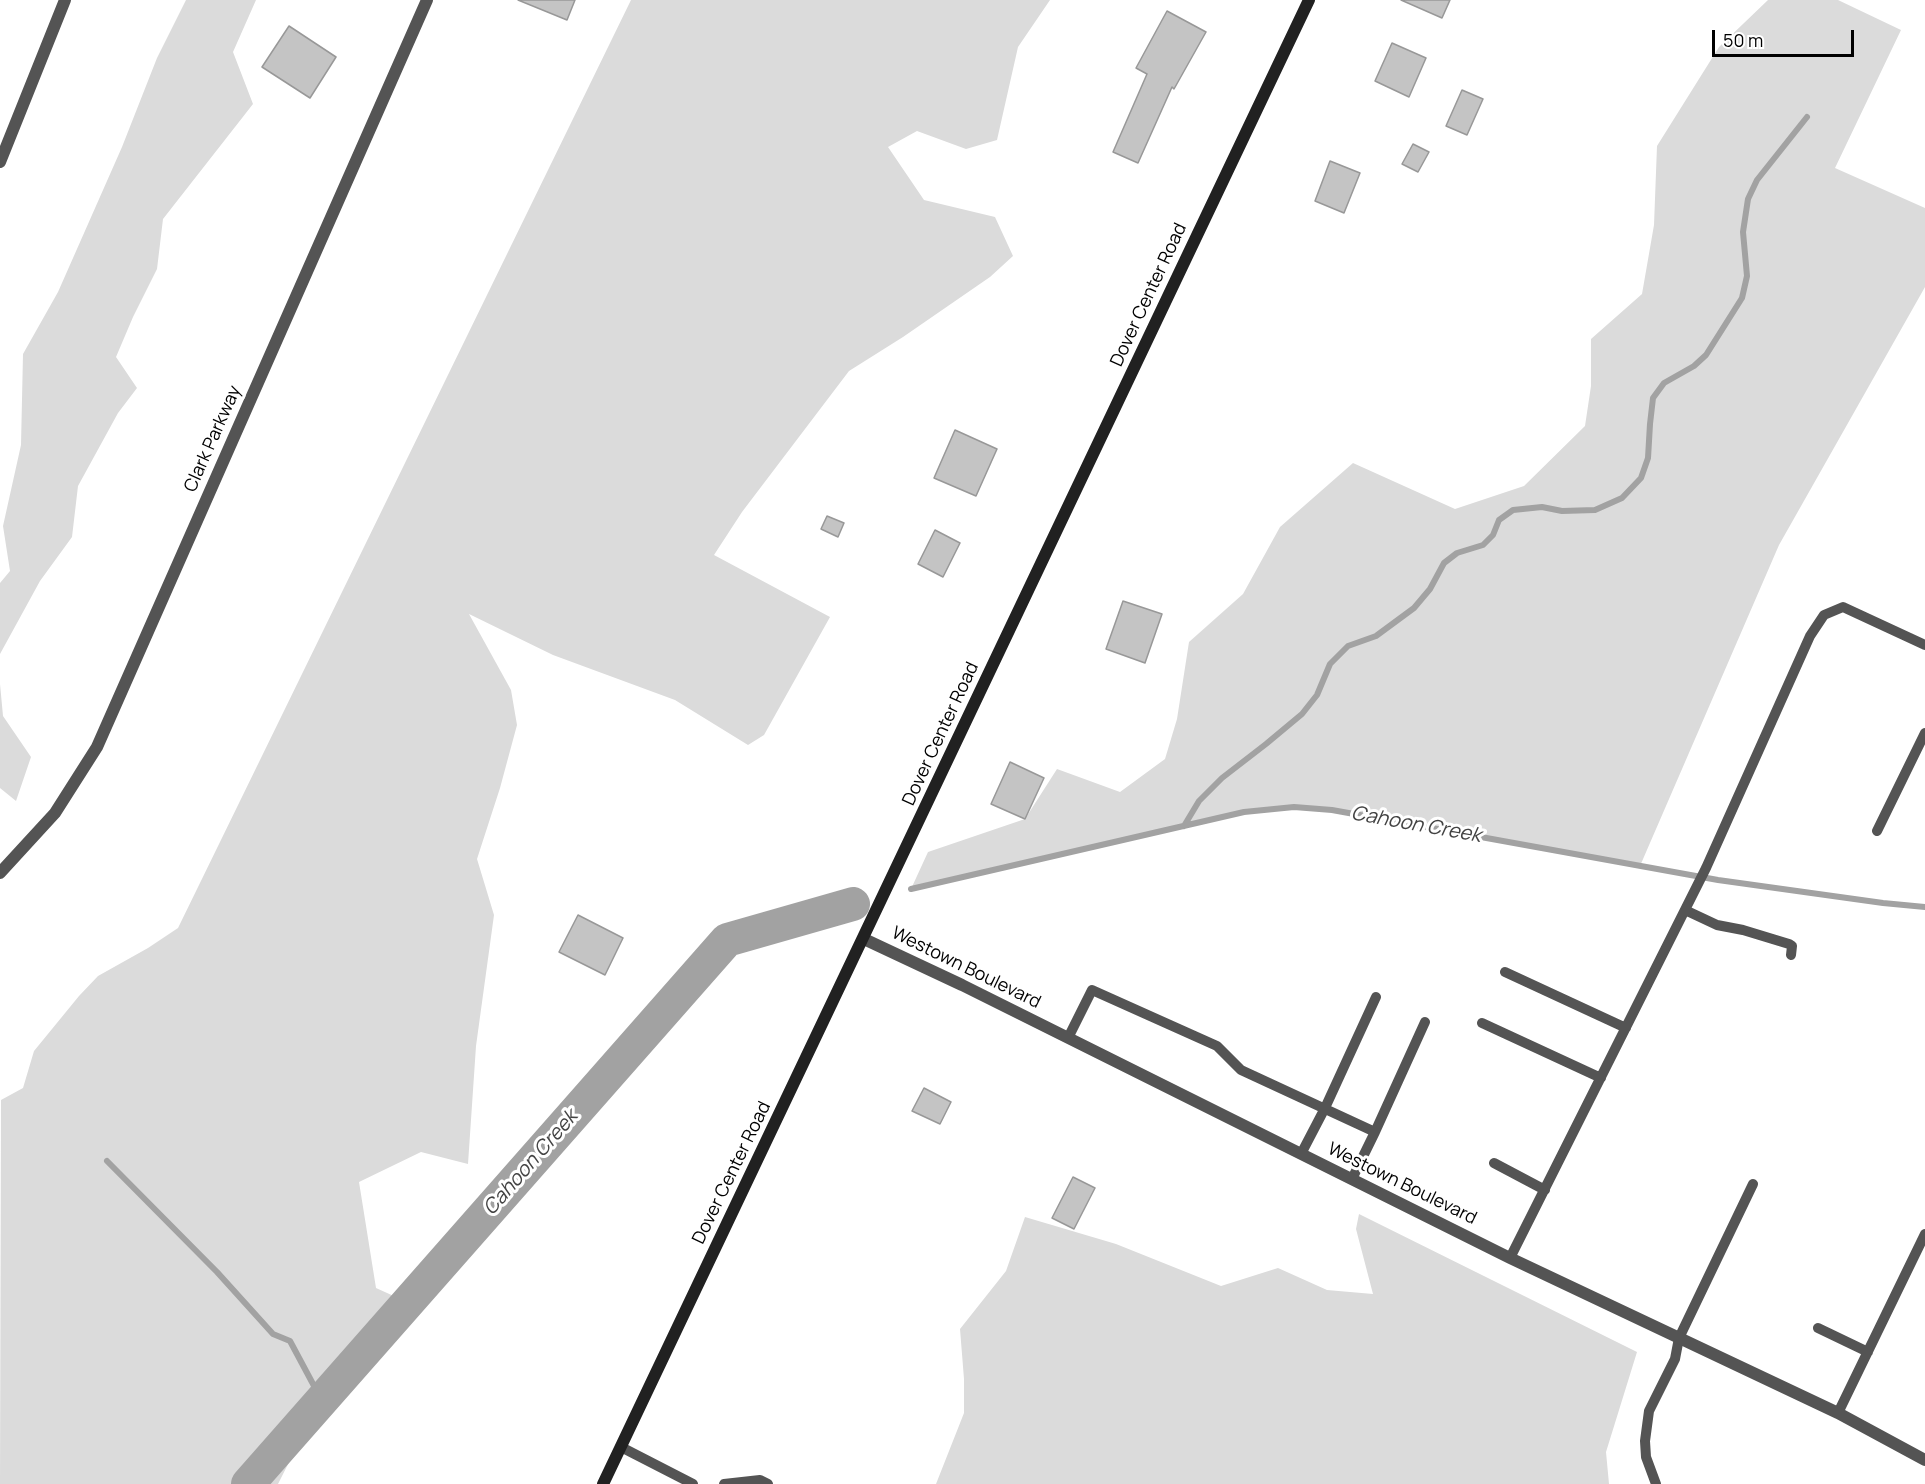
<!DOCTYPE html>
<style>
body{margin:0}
#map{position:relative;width:1925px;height:1484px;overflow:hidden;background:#fff;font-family:Manrope,sans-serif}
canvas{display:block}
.scale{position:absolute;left:1712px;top:30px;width:142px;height:27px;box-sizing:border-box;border:3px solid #000;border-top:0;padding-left:8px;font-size:18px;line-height:21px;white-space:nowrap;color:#000;-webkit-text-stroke:4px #fff;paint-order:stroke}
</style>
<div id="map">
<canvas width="1925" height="1484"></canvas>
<div class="scale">50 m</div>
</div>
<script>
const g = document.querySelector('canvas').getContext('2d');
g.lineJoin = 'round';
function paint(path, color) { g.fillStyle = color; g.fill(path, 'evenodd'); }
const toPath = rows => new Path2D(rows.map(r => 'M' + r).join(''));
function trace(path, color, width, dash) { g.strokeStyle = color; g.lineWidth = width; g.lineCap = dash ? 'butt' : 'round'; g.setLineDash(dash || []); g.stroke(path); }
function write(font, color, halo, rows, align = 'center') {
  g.font = font + ' Manrope,sans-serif'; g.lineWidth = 6; g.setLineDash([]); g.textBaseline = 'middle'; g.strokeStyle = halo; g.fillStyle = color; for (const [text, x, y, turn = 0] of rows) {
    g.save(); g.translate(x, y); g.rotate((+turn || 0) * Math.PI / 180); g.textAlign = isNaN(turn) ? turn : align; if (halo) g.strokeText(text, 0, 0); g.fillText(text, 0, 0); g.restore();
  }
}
paint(toPath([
 [186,0,256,0,233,52,253,104,163,219,157,269,133,317,116,357,137,388,118,413,78,486,72,537,40,581,0,654,0,583,10,571,3,526,21,445,23,354,58,292,122,147,157,58],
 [631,0,1050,0,1018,47,997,140,966,149,917,131,888,147,924,200,995,217,1013,256,990,277,903,337,849,371,742,512,714,555,830,617,764,735,748,745,675,700,553,655,469,614,511,690,517,725,500,788,477,859,494,915,476,1046,468,1164,421,1152,359,1182,376,1288,407,1302,321,1399,278,1484,0,1484,1,1100,23,1088,34,1051,79,996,98,976,148,948,178,928],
 [1768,0,1838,0,1901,30,1835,168,1925,208,1925,287,1779,545,1640,866,1332,810,1294,807,1244,812,911,889,928,852,1025,819,1057,769,1120,792,1165,759,1177,719,1189,642,1243,594,1280,527,1353,463,1455,509,1524,486,1585,426,1591,386,1591,339,1642,294,1654,225,1657,146,1719,47],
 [0,684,3,716,31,757,16,801,0,788],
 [1359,1214,1637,1352,1606,1452,1609,1484,936,1484,964,1413,964,1379,960,1329,1006,1271,1025,1217,1116,1244,1221,1286,1278,1268,1327,1290,1373,1294,1356,1229]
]), '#dbdbdb');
trace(toPath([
 [1184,826,1199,801,1222,778,1266,744,1302,714,1317,695,1330,664,1348,646,1376,636,1414,608,1430,589,1444,563,1457,553,1483,545,1493,535,1499,520,1513,510,1542,507,1562,511,1595,510,1622,498,1641,478,1648,458,1650,424,1653,398,1664,383,1694,366,1706,355,1742,298,1747,276,1743,232,1748,199,1757,180,1807,117],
 [911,889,1244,812,1294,807,1332,810,1718,880,1883,903,1925,907],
 [107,1161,217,1272,273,1334,290,1341,321,1399]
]), '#a2a2a2', 6);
trace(toPath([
 [248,1484,727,940,853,904]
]), '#a2a2a2', 34);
const building = toPath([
 [518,0,575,0,567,20,518,0],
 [1401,0,1450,0,1442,18,1401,0],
 [1167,11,1206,32,1174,89,1172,87,1138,163,1113,152,1147,74,1136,68,1167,11],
 [289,26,336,57,310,98,262,67,289,26],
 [1392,43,1426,58,1409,97,1375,81,1392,43],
 [1462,90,1483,99,1467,135,1446,126,1462,90],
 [1413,144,1429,152,1418,172,1402,164,1413,144],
 [1330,161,1360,173,1344,213,1315,201,1330,161],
 [955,430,997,449,976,496,934,478,955,430],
 [827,516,844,523,838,537,821,529,827,516],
 [935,530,960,543,943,577,918,564,935,530],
 [1123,601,1162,614,1145,663,1106,649,1123,601],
 [1010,762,1044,778,1025,819,991,804,1010,762],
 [578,915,623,938,605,975,559,952,578,915],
 [924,1088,951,1102,940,1124,912,1111,924,1088],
 [1073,1177,1095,1188,1074,1229,1052,1218,1073,1177]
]);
paint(building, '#c4c4c4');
trace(building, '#989898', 1.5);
trace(toPath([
 [1877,831,1925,733],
 [1685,910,1717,925,1743,930,1789,944,1792,946,1791,955],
 [1505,972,1626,1028],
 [1482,1023,1601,1078],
 [1068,1038,1092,990,1217,1046,1241,1070,1375,1132,1352,1179],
 [1375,1132,1425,1022],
 [1301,1154,1325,1108,1376,997],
 [1494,1163,1545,1190],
 [1510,1258,1706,868,1810,636,1824,615,1843,607,1925,645],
 [1818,1328,1868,1352],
 [1838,1413,1925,1234],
 [621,1447,693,1484],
 [724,1484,760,1480,768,1484],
 [1656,1484,1646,1457,1645,1441,1649,1411,1675,1359,1679,1338,1753,1184]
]), '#545454', 10);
trace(toPath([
 [0,162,65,0],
 [0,873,55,813,97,747,427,0],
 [864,939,962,985,1510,1258,1838,1413,1925,1460]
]), '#545454', 12);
trace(toPath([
 [603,1484,1309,0]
]), '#212121', 12);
write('18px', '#000', '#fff', [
 ["Dover Center Road",1149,295,-65],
 ["Clark Parkway",213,439,-66],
 ["Dover Center Road",941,734,-65],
 ["Westown Boulevard",966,968,26],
 ["Dover Center Road",732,1173,-64],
 ["Westown Boulevard",1402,1184,26]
]);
write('italic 20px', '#434343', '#fff', [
 ["Cahoon Creek",1416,825,10],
 ["Cahoon Creek",531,1163,-49]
]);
</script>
